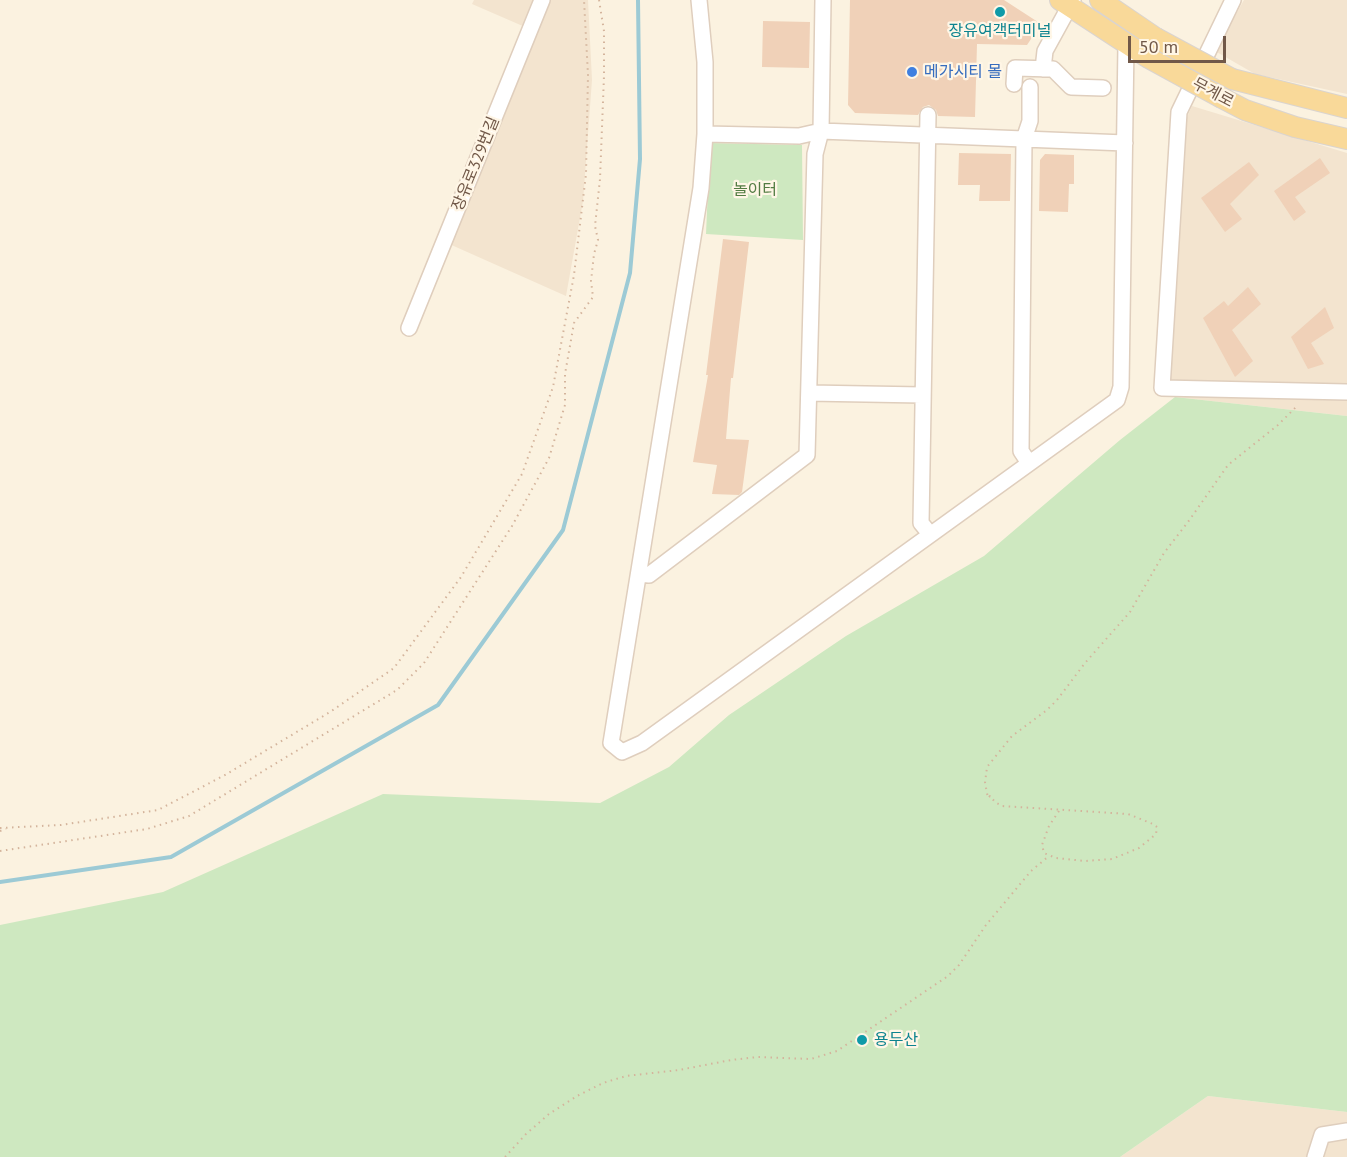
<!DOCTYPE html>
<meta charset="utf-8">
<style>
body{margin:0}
#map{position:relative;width:1347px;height:1157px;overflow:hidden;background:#fbf2e0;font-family:"PT Sans",sans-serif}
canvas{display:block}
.scale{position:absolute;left:1128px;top:36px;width:98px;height:27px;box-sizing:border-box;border:3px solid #715848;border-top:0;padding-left:8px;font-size:18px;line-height:21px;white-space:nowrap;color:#715848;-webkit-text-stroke:4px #fff6e6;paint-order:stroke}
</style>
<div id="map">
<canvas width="1347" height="1157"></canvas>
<div class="scale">50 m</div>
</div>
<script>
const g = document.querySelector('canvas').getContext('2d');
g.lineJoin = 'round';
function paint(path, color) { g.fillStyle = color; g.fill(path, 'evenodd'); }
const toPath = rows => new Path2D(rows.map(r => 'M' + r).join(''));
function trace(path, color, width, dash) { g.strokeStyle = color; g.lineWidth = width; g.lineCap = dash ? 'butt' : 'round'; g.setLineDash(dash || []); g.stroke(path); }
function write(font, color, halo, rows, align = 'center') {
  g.font = font + ' "PT Sans","Noto Sans KR",sans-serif'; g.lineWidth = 4.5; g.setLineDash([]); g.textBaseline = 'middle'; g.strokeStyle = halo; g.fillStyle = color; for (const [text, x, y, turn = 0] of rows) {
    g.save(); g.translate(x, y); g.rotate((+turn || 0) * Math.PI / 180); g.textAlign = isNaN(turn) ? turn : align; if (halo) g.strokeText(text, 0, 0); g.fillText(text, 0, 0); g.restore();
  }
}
paint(toPath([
 [474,0,588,0,592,80,583,201,566,296,438,239,525,27,472,4],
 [1244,0,1347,0,1347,94,1255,74,1215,51],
 [1192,106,1347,153,1347,416,1175,397,1168,382,1178,137],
 [1208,1096,1347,1112,1347,1157,1120,1157]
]), '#f3e4cf');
paint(toPath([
 [710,143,802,145,803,240,706,234],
 [1175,397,1347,416,1347,1112,1208,1096,1120,1157,0,1157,0,925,163,892,383,794,600,803,669,767,729,715,846,636,984,556,1120,440]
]), '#cee8c0');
trace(toPath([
 [0,882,171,857,438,705,563,530,630,273,640,159,638,0]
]), '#9ccad5', 4);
paint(toPath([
 [850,0,1004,0,1041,24,1027,45,977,44,975,117,938,116,936,110,929,105,923,107,918,115,855,113,848,105],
 [763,21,810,22,809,68,762,67],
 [959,153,1011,154,1010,201,979,201,980,185,958,185],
 [1045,154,1074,155,1074,184,1069,184,1068,212,1039,211,1040,160],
 [1320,158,1330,173,1295,197,1306,212,1294,221,1274,191],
 [1249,162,1259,175,1230,204,1242,219,1225,232,1201,198],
 [723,239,749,242,733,378,731,378,726,439,749,440,742,492,739,495,712,494,717,465,693,462,708,375,706,375],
 [1248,287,1261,304,1232,330,1253,361,1235,377,1203,318,1224,301,1228,306],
 [1325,307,1334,328,1311,343,1324,364,1308,369,1291,337]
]), '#f0d1b8');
const minor = toPath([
 [699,0,705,62,705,134,701,188,611,743,622,752,642,743,1117,400,1121,387,1126,44],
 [1233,0,1179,112,1162,388,1347,392],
 [1043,69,1045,51,1073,0],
 [1014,84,1015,68,1053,69,1071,87,1103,88],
 [928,115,921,523,930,534],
 [705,134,799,136,821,131,1125,143],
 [409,328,542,0],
 [809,393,922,395],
 [1029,463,1021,451,1024,139,1030,121,1030,87],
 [639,574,649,575,807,455,815,154,821,131,823,0],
 [1315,1157,1322,1135,1347,1131]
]);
const major = toPath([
 [1060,0,1147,57],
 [1100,0,1156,38],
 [1232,79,1347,108],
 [1222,98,1245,110,1295,127,1347,139]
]);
trace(minor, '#dfcebd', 18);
trace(major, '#dad4cf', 22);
trace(toPath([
 [1059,811,1049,826,1042,845,1044,853,1056,858,1085,861,1112,859,1139,848,1156,834,1157,827,1153,824,1128,814,1002,806,995,802,990,796,988,798,985,783,987,767,1012,736,1047,710,1057,700,1085,663,1130,612,1164,553,1188,522,1228,465,1278,425,1298,405],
 [0,828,61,825,158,810,225,775,330,712,394,668,461,577,522,474,553,387,574,275,586,174,588,75,584,0],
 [0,831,6,829],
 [0,851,147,829,189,816,397,690,424,663,512,526,549,458,565,405,565,374,574,323,593,297,591,281,594,254,598,240,595,226,600,179,604,76,604,31,599,0],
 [505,1157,526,1134,549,1114,577,1096,603,1083,626,1076,679,1070,731,1060,758,1057,811,1059,837,1051,948,976,959,965,986,925,1031,871,1049,856]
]), '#d4b49c', 2, [1.5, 4.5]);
trace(minor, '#fff', 15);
trace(major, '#f9d999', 20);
const majorBridge = toPath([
 [1156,38,1232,79],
 [1147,57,1222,98]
]);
trace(majorBridge, '#dad4cf', 22, []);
trace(majorBridge, '#f9d999', 20);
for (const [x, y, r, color] of [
 [1000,12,6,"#0f9aa8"],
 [912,72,6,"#3f7fe0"],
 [862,1040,6,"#0f9aa8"]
]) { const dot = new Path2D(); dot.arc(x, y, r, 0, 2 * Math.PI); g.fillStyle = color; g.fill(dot); trace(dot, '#fff6e6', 2); }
write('16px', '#0d838f', '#fff6e6', [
 ["장유여객터미널",1000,31],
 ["용두산",874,1040,"left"]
]);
write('16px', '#366cbe', '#fff6e6', [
 ["메가시티 몰",924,72]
], 'left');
write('16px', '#715848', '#fff6e6', [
 ["무계로",1213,93,28],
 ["장유로329번길",476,164,-68]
]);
write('16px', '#537c43', '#fff6e6', [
 ["놀이터",755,190]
]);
</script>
